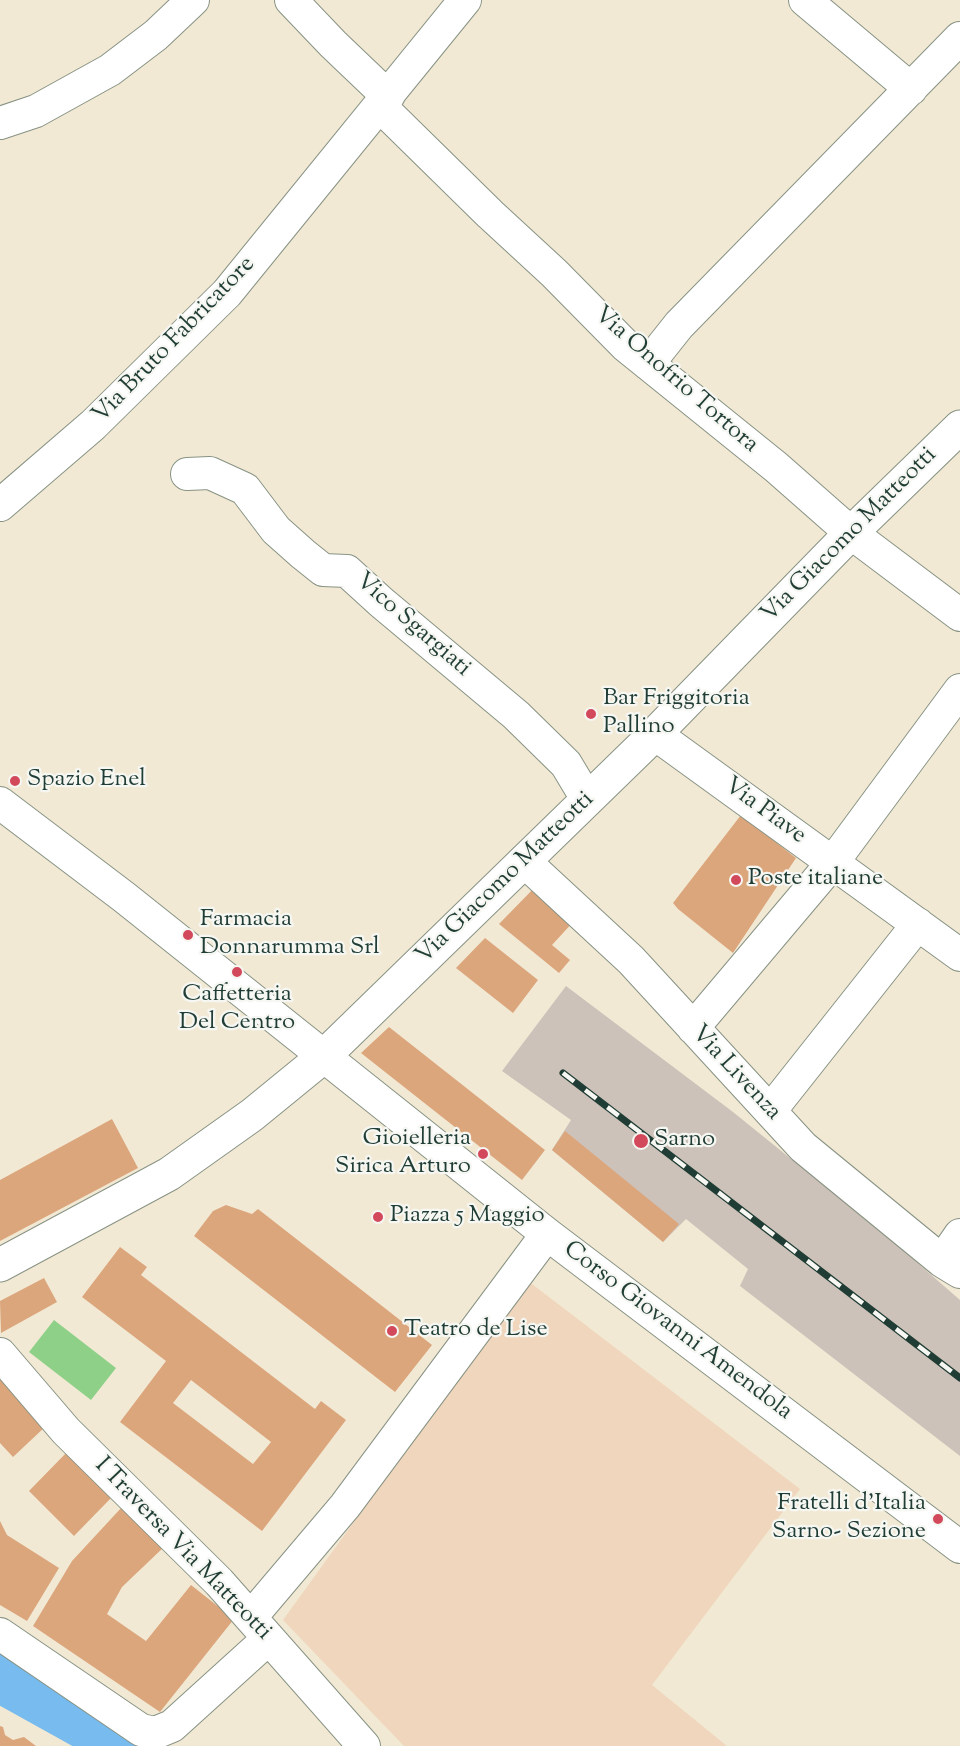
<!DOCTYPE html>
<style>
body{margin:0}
canvas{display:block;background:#f1e9d4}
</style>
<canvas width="960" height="1746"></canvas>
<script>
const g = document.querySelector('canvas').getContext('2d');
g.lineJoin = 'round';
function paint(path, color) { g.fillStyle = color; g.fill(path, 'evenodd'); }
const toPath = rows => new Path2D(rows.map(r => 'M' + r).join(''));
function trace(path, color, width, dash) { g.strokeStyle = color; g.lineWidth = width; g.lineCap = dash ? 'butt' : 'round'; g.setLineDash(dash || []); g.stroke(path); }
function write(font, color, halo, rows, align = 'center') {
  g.font = font + ' "Sorts Mill Goudy",serif'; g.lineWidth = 4.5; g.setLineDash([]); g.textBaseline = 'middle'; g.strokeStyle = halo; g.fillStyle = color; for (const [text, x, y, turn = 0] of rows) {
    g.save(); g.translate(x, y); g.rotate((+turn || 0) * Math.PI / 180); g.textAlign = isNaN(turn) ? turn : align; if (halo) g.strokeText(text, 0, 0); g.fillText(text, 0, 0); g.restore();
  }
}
paint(toPath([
 [528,1281,800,1489,652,1685,727,1746,404,1746,283,1620]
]), '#efd6bc');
paint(toPath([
 [566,986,733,1112,884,1234,960,1300,960,1456,740,1286,748,1269,686,1219,663,1242,552,1150,571,1120,502,1071]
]), '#cdc2b9');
paint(toPath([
 [54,1320,116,1368,91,1400,29,1352]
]), '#8fd088');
trace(toPath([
 [0,1677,95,1730,129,1746]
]), '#78bbee', 50);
paint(toPath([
 [741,815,796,858,733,953,678,909,673,903],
 [537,885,574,921,552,945,570,960,559,973,499,924],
 [485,938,538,980,513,1013,456,968],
 [389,1027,545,1150,522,1180,361,1053],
 [112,1119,138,1168,0,1241,0,1180],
 [565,1131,679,1224,663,1242,552,1150],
 [226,1205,252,1214,258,1209,432,1345,395,1392,194,1236,213,1211],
 [120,1247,147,1267,141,1275,315,1409,321,1401,346,1420,262,1531,120,1422,166,1361,82,1297],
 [191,1380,271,1442,253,1464,173,1403],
 [44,1278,57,1302,1,1333,0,1301],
 [0,1378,46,1426,13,1457,0,1443],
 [67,1452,112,1497,74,1536,29,1491],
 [122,1507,164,1547,122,1587,107,1614,146,1641,191,1585,234,1619,160,1712,33,1626,72,1561],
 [0,1521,7,1535,59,1568,27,1621,0,1605],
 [0,1726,3,1727,5,1735,13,1740,24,1737,36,1746,0,1746]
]), '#dca67d');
const minor = toPath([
 [291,0,333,44,377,86,389,95],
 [805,0,911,89],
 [380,106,490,214,554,273,626,346,776,467,851,533,960,615],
 [0,123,36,111,110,70,156,35,193,0],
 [648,364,679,325,960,38],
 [187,474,210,473,245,489,276,530,303,554,323,570,347,571,381,602,516,715,566,764,587,799],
 [0,505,93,425,227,293,465,0],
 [655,734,960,955],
 [0,803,124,897,547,1234,960,1547],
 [524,861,631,960,803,1147,942,1261,960,1272],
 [693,1028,833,862,960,690],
 [770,1111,918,924],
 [942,1261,960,1235],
 [0,1354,66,1431,219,1582,364,1746],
 [251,1617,345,1506,547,1234],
 [0,1634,141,1730,155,1733,172,1726,268,1639]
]);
const tertiary = toPath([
 [0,1265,169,1174,252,1115,323,1057,655,734,851,533,960,427]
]);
trace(minor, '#889384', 34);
trace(tertiary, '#889384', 35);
trace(minor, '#fff', 32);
trace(tertiary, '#fff', 33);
const rail = toPath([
 [563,1073,960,1378]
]);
trace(rail, '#1f3d34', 7);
trace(rail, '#f6f6f2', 4.5, [14]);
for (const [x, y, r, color] of [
 [591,714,6,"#d1495b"],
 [15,781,6,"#d1495b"],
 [736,880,6,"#d1495b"],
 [188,935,6,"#d1495b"],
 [237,972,6,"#d1495b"],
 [641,1141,8,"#d1495b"],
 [483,1154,6,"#d1495b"],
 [378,1217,6,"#d1495b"],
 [392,1331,6,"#d1495b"],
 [938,1519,6,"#d1495b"]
]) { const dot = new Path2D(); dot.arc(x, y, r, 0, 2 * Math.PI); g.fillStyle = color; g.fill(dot); trace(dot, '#f6f6f2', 2); }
write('24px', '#1f3d34', '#f6f6f2', [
 ["Via Bruto Fabricatore",175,341,-46],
 ["Via Onofrio Tortora",675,381,41],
 ["Via Giacomo Matteotti",850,536,-45],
 ["Vico Sgargiati",412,626,41],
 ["Via Piave",764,812,36],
 ["Via Giacomo Matteotti",506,879,-44],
 ["Via Livenza",735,1074,47],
 ["Corso Giovanni Amendola",677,1332,37],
 ["I Traversa Via Matteotti",182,1550,46]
]);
write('24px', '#1f3d34', '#f6f6f2', [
 ["Bar Friggitoria",603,700],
 ["Pallino",603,728],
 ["Spazio Enel",27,781],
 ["Poste italiane",748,880],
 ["Farmacia",200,921],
 ["Donnarumma Srl",200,949],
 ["Caffetteria",237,996,"center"],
 ["Del Centro",237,1024,"center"],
 ["Gioielleria",471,1140,"right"],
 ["Sirica Arturo",471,1168,"right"],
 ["Sarno",654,1141],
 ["Piazza 5 Maggio",390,1217],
 ["Teatro de Lise",404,1331],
 ["Fratelli d'Italia",926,1505,"right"],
 ["Sarno- Sezione",926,1533,"right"]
], 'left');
</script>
